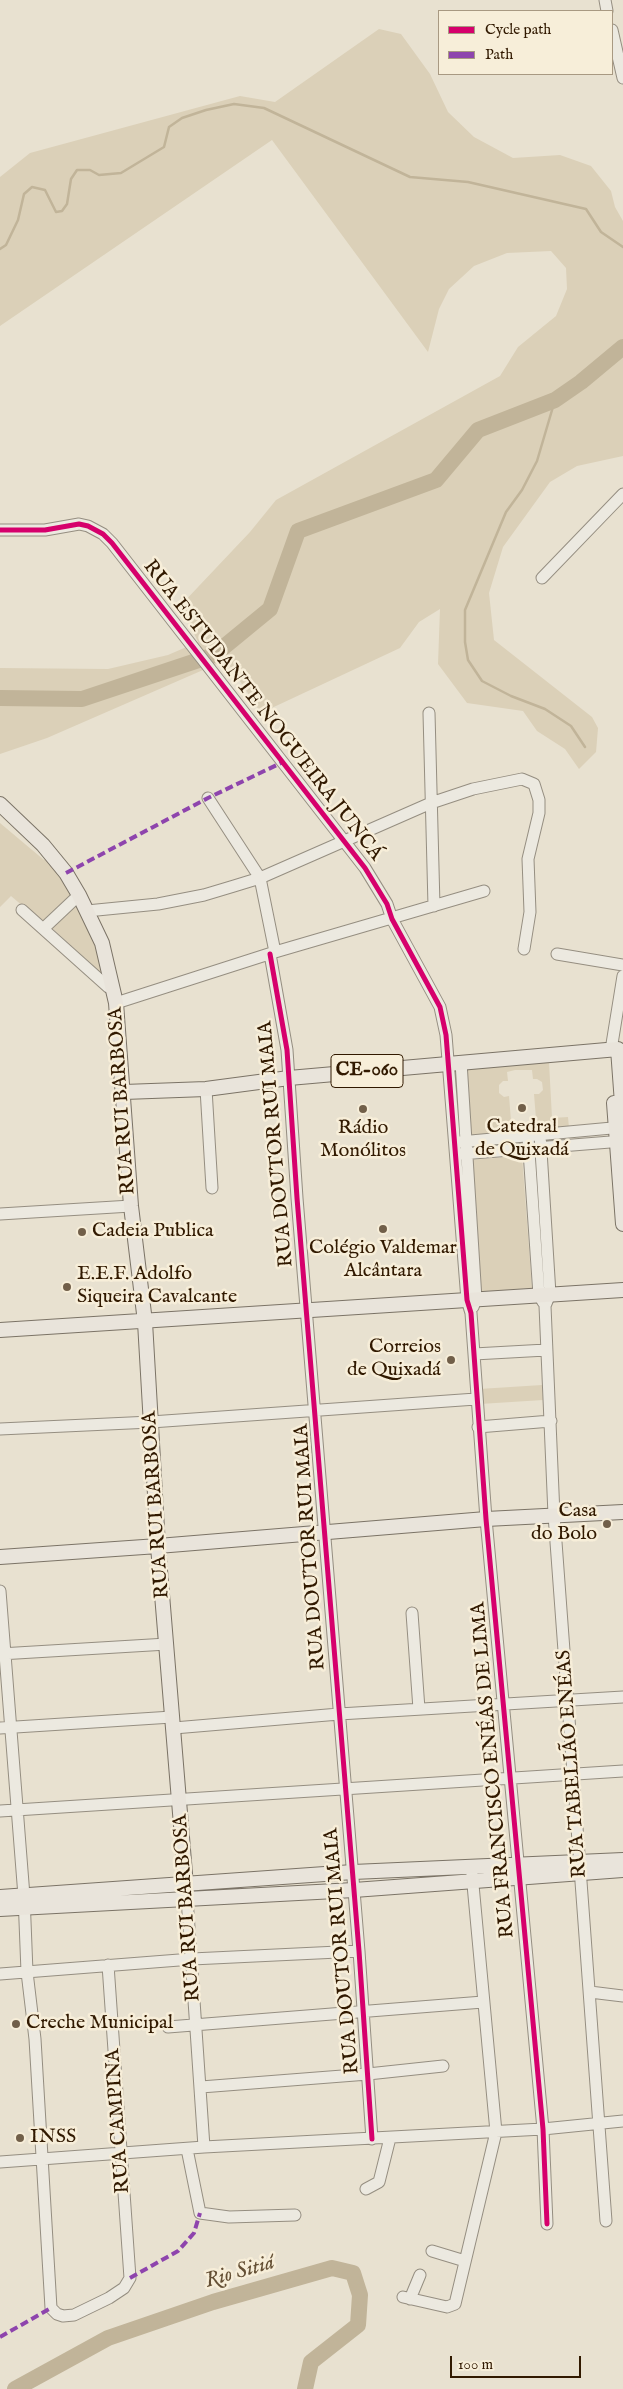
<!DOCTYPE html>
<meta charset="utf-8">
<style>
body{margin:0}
#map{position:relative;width:623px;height:2389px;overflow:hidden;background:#e8e1d0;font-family:"IM FELL English",serif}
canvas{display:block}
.legend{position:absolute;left:438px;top:10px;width:175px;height:65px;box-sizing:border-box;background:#f7eed9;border:1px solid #a89982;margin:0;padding:6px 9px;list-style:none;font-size:15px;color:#311900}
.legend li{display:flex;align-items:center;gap:10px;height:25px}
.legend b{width:25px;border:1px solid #a89982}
.scale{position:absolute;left:450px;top:2356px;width:131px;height:22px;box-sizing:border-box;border:2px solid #311900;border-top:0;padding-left:6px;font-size:15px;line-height:18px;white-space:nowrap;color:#311900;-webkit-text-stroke:4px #f7eed9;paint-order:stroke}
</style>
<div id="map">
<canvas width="623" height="2389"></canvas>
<ul class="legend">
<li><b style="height:6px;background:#d6006c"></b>Cycle path</li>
<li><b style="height:6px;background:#8e44ad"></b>Path</li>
</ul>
<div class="scale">100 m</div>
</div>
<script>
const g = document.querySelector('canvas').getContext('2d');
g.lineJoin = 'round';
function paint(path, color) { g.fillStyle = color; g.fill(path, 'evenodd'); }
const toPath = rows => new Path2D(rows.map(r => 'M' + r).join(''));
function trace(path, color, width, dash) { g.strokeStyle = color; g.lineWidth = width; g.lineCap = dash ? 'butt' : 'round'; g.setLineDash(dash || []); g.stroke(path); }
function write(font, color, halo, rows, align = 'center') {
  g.font = font + ' "IM FELL English",serif'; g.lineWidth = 5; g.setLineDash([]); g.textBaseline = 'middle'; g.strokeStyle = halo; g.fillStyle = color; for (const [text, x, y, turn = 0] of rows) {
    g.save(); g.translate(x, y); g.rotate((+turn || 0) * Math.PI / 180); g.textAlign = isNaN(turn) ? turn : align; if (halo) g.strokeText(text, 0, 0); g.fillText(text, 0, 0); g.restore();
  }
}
paint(toPath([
 [379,29,401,34,430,74,448,112,474,137,513,158,560,155,591,166,611,191,615,207,623,221,623,456,577,466,550,482,503,547,489,593,494,640,592,717,598,728,596,752,579,769,565,749,537,731,523,711,467,703,438,664,440,609,419,622,400,648,261,713,226,660,47,738,0,754,0,668,108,669,168,655,198,642,181,605,250,532,276,500,500,376,518,347,556,316,567,289,566,268,551,251,507,253,474,266,449,289,439,309,428,352,272,140,0,326,0,177,30,153,240,96,275,102],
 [0,823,44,860,46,857,75,895,44,924,11,896,0,907],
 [78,904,97,945,105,977,52,928],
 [549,1062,552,1118,568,1117,569,1128,529,1132,536,1119,534,1094,539,1094,543,1090,542,1082,537,1079,533,1079,532,1070,515,1070,507,1072,508,1081,503,1081,499,1085,499,1093,504,1097,509,1096,511,1121,520,1133,471,1137,467,1067],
 [522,1156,532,1288,481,1292,471,1160],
 [542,1385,543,1400,480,1404,479,1389]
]), '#dbd0b8');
trace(toPath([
 [0,249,6,245,18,220,24,194,32,187,45,190,56,212,62,211,67,204,71,179,77,170,90,170,99,175,121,173,164,147,169,127,182,118,206,110,234,104,264,108,410,177,468,182,586,209,601,232,623,247],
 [555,400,537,461,522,490,506,512,465,610,465,642,468,660,482,681,511,696,545,709,571,726,585,747]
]), '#c1b499', 2.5);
trace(toPath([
 [0,698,82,699,214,655,270,609,298,531,436,480,478,430,555,400,581,382,623,347],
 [15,2389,108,2338,213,2302,332,2268,353,2273,360,2295,358,2325,311,2362,305,2389]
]), '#c1b499', 16);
const minor = toPath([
 [605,0,607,11],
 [612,30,623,78],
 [0,530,45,530,79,524,88,526,103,534,112,543,365,868,387,904,392,919,440,1007,446,1035,467,1300,471,1313,486,1519,543,2129,547,2224],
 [542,578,623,494],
 [429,713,434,906],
 [208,798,260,878,275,952],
 [22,910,108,987,113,989],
 [87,911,158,904,204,895,234,886,260,878,431,803,473,789,522,779,534,784,539,800,539,813,528,859,530,912,524,949],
 [44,928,79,895],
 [270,954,287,1050,297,1198,359,1951,372,2139],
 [557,954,623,965],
 [116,1003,275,952,484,891],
 [611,1050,623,976],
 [461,1062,476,1299,473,1307],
 [206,1089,212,1188],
 [540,1135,550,1294,545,1306,554,1515,606,2221],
 [528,1137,539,1295,543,1302],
 [460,1142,623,1127],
 [461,1154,623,1141],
 [0,1214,131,1206],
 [474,1354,546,1350],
 [478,1427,551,1421],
 [0,1429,151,1422,476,1399],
 [0,1591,24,1896,27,1972,35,2039,51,2308,57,2314,63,2316,74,2315,109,2298,124,2288,130,2278,108,1965],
 [412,1613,419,1709],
 [0,1654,167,1644],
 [0,1728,172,1717],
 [174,1728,339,1714,623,1697],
 [0,1811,623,1771],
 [187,1898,204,2147],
 [0,1974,192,1959,359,1951],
 [590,1992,623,1996],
 [168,2027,483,2002],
 [201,2087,368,2074,443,2066],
 [187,2149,200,2213,229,2217,295,2215],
 [0,2162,204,2147,543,2129,623,2121],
 [366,2189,379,2182,390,2138],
 [432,2251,465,2261],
 [403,2297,447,2307,455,2304,496,2132,472,1874],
 [410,2299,420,2275]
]);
const major = toPath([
 [0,804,43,845,66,873,79,895,102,943,116,1003,131,1206,145,1322,158,1546,187,1898],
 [124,1092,206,1089,289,1078,618,1049,623,1117],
 [614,1103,623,1224],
 [0,1330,623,1290],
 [0,1557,158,1546,486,1519,623,1512],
 [0,1897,353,1872,623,1860],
 [0,1909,354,1890,623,1870]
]);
trace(minor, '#958e81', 13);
trace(major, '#7b7366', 16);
trace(minor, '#ece9e0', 11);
trace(major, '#e9e4db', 14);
trace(toPath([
 [66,873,208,798,283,762],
 [130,2278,178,2251,194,2233,200,2213],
 [0,2337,51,2308]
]), '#8e44ad', 4, [8, 4]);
trace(toPath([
 [0,530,45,530,79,524,88,526,103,534,112,543,365,868,387,904,392,919,440,1007,446,1035,467,1300,471,1313,486,1519,543,2129,547,2224],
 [270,954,287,1050,297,1198,359,1951,372,2139]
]), '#d6006c', 5);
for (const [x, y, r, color] of [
 [522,1108,5,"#715f49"],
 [363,1109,5,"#715f49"],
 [383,1229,5,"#715f49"],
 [82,1232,5,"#715f49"],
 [67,1287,5,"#715f49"],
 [451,1360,5,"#715f49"],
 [607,1524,5,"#715f49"],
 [16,2024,5,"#715f49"],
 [20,2138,5,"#715f49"]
]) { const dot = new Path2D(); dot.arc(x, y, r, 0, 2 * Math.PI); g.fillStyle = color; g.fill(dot); trace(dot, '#f7eed9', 2); }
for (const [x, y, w] of [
 [367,1071,72]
]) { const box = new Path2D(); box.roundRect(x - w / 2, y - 16.5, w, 33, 4); g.fillStyle = '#f7eed9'; g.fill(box); trace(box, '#311900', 1); }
write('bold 19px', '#311900', null, [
 ["CE-060",367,1071]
]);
write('20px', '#311900', '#f7eed9', [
 ["RUA ESTUDANTE NOGUEIRA JUNCÁ",262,711,52],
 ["RUA RUI BARBOSA",123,1101,-94],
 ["RUA DOUTOR RUI MAIA",277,1144,-95],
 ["RUA RUI BARBOSA",157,1505,-94],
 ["RUA DOUTOR RUI MAIA",311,1547,-94],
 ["RUA TABELIÃO ENÉAS",573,1764,-94],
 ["RUA FRANCISCO ENÉAS DE LIMA",494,1770,-95],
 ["RUA RUI BARBOSA",188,1908,-94],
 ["RUA DOUTOR RUI MAIA",343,1951,-95],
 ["RUA CAMPINA",119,2121,-94]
]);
write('20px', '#311900', '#f7eed9', [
 ["Catedral",522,1128,"center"],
 ["de Quixadá",522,1151,"center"],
 ["Rádio",363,1129,"center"],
 ["Monólitos",363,1152,"center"],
 ["Cadeia Publica",92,1232],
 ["Colégio Valdemar",383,1249,"center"],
 ["Alcântara",383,1272,"center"],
 ["E.E.F. Adolfo",77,1275],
 ["Siqueira Cavalcante",77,1298],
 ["Correios",441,1348,"right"],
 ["de Quixadá",441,1371,"right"],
 ["Casa",597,1512,"right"],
 ["do Bolo",597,1535,"right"],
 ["Creche Municipal",26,2024],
 ["INSS",30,2138]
], 'left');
write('italic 21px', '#644f34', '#f7eed9', [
 ["Rio Sitiá",240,2273,-16]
]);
</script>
